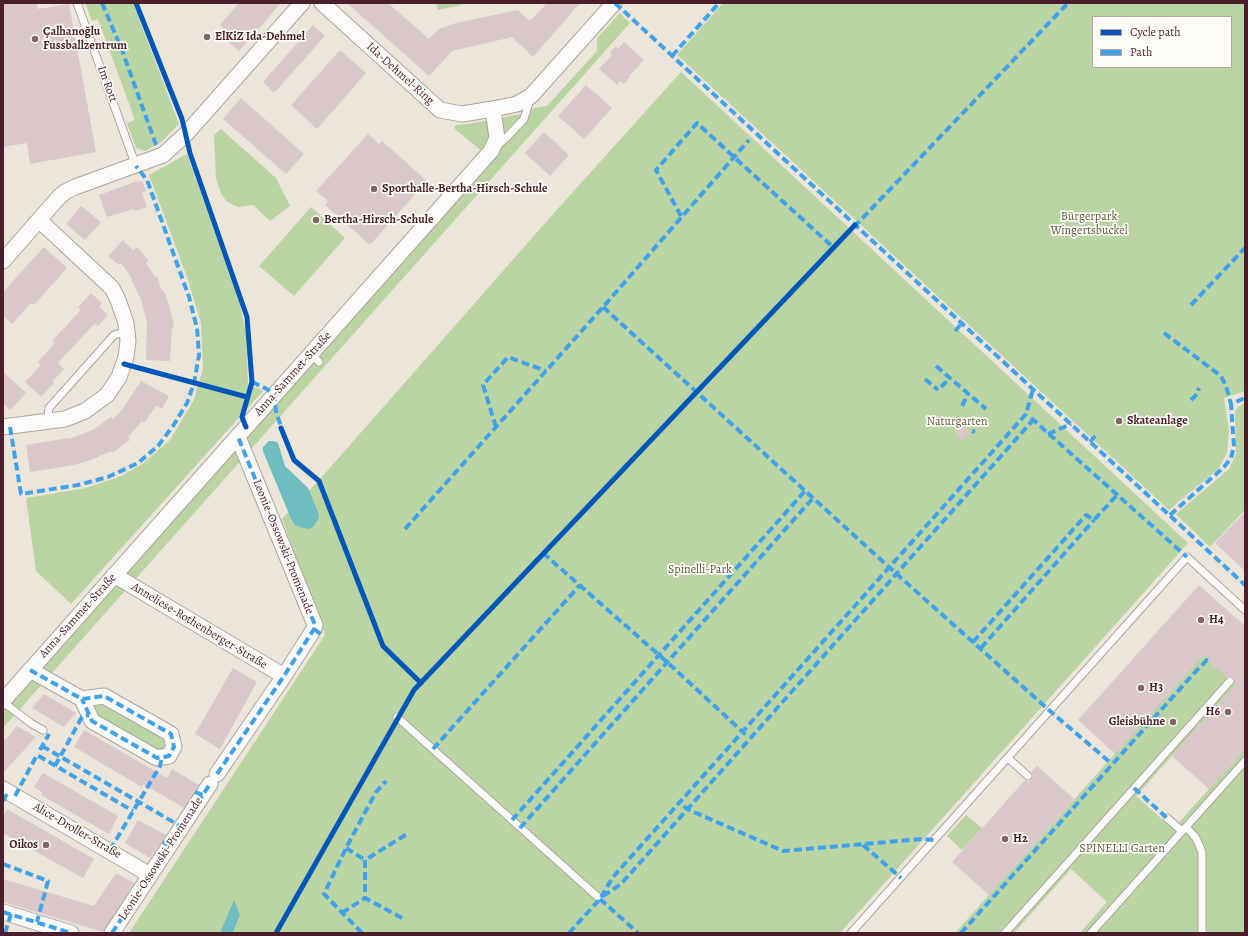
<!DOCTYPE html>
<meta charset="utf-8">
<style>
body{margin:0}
#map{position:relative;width:1248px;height:936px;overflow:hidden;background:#ece5d9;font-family:Alegreya,serif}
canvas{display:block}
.frame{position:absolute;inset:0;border:4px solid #4a1f2b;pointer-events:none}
.legend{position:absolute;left:1092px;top:16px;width:140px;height:52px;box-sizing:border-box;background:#fdfcf7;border:1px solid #b5a4a5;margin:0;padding:5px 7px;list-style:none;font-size:12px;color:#4a1f2b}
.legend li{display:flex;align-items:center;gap:8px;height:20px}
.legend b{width:20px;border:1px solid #b5a4a5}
</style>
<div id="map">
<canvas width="1248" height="936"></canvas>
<div class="frame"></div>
<ul class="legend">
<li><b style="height:5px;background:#0057b8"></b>Cycle path</li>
<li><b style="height:5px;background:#40a2eb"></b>Path</li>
</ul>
</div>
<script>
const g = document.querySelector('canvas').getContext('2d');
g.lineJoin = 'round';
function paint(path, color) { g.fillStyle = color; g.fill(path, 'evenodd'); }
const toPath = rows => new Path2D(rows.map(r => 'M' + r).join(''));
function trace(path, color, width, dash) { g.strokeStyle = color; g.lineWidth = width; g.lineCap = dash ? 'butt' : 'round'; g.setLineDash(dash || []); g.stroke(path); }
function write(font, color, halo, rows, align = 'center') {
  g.font = font + ' Alegreya,serif'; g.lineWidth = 3.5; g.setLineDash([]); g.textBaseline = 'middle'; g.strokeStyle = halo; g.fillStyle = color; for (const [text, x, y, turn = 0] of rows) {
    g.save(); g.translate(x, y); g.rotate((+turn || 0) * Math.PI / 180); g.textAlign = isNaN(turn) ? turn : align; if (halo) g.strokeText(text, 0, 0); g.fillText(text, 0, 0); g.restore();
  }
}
paint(toPath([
 [85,3,133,3,179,124,160,143,145,151,136,148,127,123,135,120,98,19,92,21],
 [436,3,461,3,462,5,438,10],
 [723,3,1245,3,1245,391,1224,398,1229,431,1227,453,1218,469,1169,510,677,55],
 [1093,17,1231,17,1231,67,1093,67],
 [620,13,630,23,3,728,3,707,491,159,454,128,456,125,468,124,521,114,534,108,547,106,597,51,597,38],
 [681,72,1188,543,840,933,129,933,325,635,282,519,321,478,554,213],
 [221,129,276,178,290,206,270,221,253,205,238,207,226,201,221,193,216,179,214,135],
 [187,154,237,292,246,333,248,384,263,391,71,604,36,571,26,498,86,488,121,476,142,464,170,440,194,400,203,368,201,323,187,277,149,175],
 [311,207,345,238,294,296,259,266],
 [1245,402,1245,510,1210,547,1176,514,1229,469,1236,454,1235,410],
 [1203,655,1236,685,1136,796,1173,829,1245,749,1245,933,1080,933,1107,902,1071,869,1014,933,955,933],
 [103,701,165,738,166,744,164,748,159,751,154,751,96,718,93,710,94,707,96,704],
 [966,815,982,828,962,850,947,836]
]), '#bad4a4');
paint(toPath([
 [269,441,274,441,278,443,285,466,308,488,318,512,319,518,314,526,309,529,303,528,295,525,291,519,263,451,263,447],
 [234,900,240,915,233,932,220,933]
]), '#6fbdc0');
paint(toPath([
 [3,3,37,3,38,9,69,4,96,152,30,164,27,143,3,147],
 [239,3,281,3,239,51,226,40,230,35,220,25],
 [347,3,388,3,429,39,439,29,456,23,518,10,530,21,547,3,580,3,533,57,512,37,504,39,452,51,429,76],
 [313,25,325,36,274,93,263,82],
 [624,42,644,60,629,76,630,77,624,84,620,81,617,85,599,69,612,55,609,53,616,46,618,49],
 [340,50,366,73,317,129,291,105],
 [586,85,612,108,584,139,558,116],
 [241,98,304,154,286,174,223,119],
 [544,132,569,155,550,176,525,153],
 [368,134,379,144,382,141,427,181,370,245,325,205,328,201,316,191],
 [137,181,138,182,142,181,146,191,142,193,147,207,135,211,134,209,107,217,99,195],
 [81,206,101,222,85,240,66,224],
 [123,240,133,250,137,247,149,261,146,263,155,277,157,277,162,291,164,291,170,308,174,327,172,328,170,361,146,360,147,322,141,300,129,274,121,263,119,265,108,256],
 [44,247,67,268,34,305,31,303,12,324,3,316,3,292],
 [91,293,102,303,99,307,108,315,98,326,95,323,58,363,64,369,52,382,54,383,41,397,25,382,41,365,38,362,55,343,52,341,81,310,78,307],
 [3,372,26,393,10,410,3,404],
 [141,381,169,396,162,409,156,406,144,423,142,421,128,437,130,440,112,453,111,451,91,460,74,465,30,472,26,445,69,438,69,439,93,430,111,417,113,420,124,407],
 [963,426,970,432,967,437,963,440,959,438,955,432,957,429],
 [1245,512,1245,571,1215,543],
 [1199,585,1245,626,1245,749,1209,789,1172,756,1236,685,1234,683,1234,678,1231,676,1227,677,1203,655,1115,754,1078,720],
 [233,668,257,682,220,749,195,734],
 [44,694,76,713,64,727,32,708],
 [17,726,36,737,3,773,3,742],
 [84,730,167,778,172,769,199,785,184,808,143,784,142,787,74,747],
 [1037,766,1074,799,989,895,952,862,1025,780,1029,781,1032,779,1033,775,1031,772],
 [43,773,118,816,109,834,41,795,42,792,34,787],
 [7,809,94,859,83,878,3,833,3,816],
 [138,820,166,835,150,858,125,843],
 [116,873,134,883,103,932,3,902,3,879,94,906]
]), '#dbc8ca');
const service = toPath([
 [77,3,136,166],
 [497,146,506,138,524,119,530,99],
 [311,354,319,362],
 [47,421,49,408,114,335,127,331],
 [3,702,32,724,43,730],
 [397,717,600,899],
 [1008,758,1028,776],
 [1167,818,1182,831],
 [1186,827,1196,838,1202,852,1202,933],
 [851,933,1187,557,1245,610],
 [1005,933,1230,681],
 [1091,933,1245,761]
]);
const minor = toPath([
 [322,3,440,110,462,114,493,109,517,104,531,96,614,3],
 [3,261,59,197,65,192,75,187,163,155,186,134,302,3],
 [3,427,65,419,85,411,107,395,119,377,126,357,128,341,126,323,118,300,112,288,39,220],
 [114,575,284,676],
 [30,670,82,699,104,696,171,734,174,747,171,752,169,756,157,758,92,721,82,699],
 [3,701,491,151,497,138,493,109],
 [217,774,284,676,314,629,315,625,238,437],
 [3,789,150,875],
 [3,912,71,933],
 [112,933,210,784]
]);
trace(service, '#aea59f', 9);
trace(minor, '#aea59f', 17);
trace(service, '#fcfbf9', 7);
trace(minor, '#fcfbf9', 15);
trace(toPath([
 [102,3,122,50,156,145],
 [615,3,1245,585],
 [672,56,719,3],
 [681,216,656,170,697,123,734,157,834,248],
 [854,227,1068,3],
 [1191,305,1245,248],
 [603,307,890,568,1050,711,1112,764],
 [955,331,962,323],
 [1164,333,1221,376,1226,386,1231,404],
 [936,366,986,409],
 [925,379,938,390],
 [252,382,267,389,274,395,276,411,282,430],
 [941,387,950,378],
 [1191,400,1197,394,1199,388],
 [962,406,968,394],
 [1031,418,1187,557],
 [10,427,21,494,78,485,108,477,138,463,158,446,173,426,187,403,194,383,199,355,197,328,189,297,147,180,136,166],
 [496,427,483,385,508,357,546,371],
 [972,431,975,432],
 [1048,434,1071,424],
 [1090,442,1097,434],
 [1170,515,1224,467,1231,458,1234,446,1231,404,1245,398],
 [405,529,603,307,749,140],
 [543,553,667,662,746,735],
 [314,629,322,635],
 [973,642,1086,515,1094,520,1117,495],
 [981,648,1094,520],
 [30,670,82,699,104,696,171,734,174,747,171,752,169,756,157,758,92,721,82,699],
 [42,746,182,827],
 [433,749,580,585],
 [40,750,49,734],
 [55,766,82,717,89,715],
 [217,774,284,676,314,629,315,625,238,437],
 [1134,788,1167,818],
 [195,792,203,795],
 [15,796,37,755,133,811],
 [3,801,8,792],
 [684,806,687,809,783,851,922,839,934,840],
 [512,820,805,491],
 [520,828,813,498],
 [163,842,170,846],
 [863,845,901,878],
 [346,848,365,860],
 [110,850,160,766,162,757],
 [3,864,48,881,37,922],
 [603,896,621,884,1033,420],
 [600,899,638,933],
 [3,912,71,933],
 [342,913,365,898],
 [402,918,365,898,365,860,407,834],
 [5,933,11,914],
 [112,933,210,784],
 [362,933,324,894,346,848,376,792,386,781],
 [569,933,600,899,613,877,1026,414,1033,389],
 [961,933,1197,670,1207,660,1209,662]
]), '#40a2eb', 4, [8, 4]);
trace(toPath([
 [136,3,182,119,190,153,247,317,252,382,242,417,246,427],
 [124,364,247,397],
 [281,428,294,460,319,481,383,646,421,683],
 [276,933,414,690,855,225]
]), '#0057b8', 5);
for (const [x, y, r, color] of [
 [207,37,4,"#836468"],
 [35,39,4,"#836468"],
 [374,189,4,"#836468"],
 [316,220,4,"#836468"],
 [1119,421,4,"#836468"],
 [1201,620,4,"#836468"],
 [1141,688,4,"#836468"],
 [1228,712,4,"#836468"],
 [1173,722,4,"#836468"],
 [1005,839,4,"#836468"],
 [46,845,4,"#836468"]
]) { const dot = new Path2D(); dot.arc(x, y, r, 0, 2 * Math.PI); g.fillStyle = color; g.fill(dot); trace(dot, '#fdfcf7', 1.5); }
write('bold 12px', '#4a1f2b', '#fdfcf7', [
 ["Çalhanoğlu",43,32],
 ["Fussballzentrum",43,46],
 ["ElKiZ Ida-Dehmel",215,37],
 ["Sporthalle-Bertha-Hirsch-Schule",382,189],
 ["Bertha-Hirsch-Schule",324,220],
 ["Skateanlage",1127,421],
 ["H4",1209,620],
 ["H3",1149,688],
 ["H6",1220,712,"right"],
 ["Gleisbühne",1165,722,"right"],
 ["H2",1013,839],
 ["Oikos",38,845,"right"]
], 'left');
write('12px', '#4a1f2b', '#fdfcf7', [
 ["Ida-Dehmel-Ring",400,74,42],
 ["Im Rott",107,84,70],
 ["Anna-Sammet-Straße",293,374,-48],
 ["Leonie-Ossowski-Promenade",283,547,68],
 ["Anna-Sammet-Straße",78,616,-48],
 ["Anneliese-Rothenberger-Straße",199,626,31],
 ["Alice-Droller-Straße",77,831,30],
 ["Leonie-Ossowski-Promenade",161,859,-57]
]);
write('12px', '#635946', '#fdfcf7', [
 ["Bürgerpark",1089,217],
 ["Wingertsbuckel",1089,231],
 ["Naturgarten",957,422],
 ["Spinelli-Park",700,570],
 ["SPINELLI Garten",1122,849]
]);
</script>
